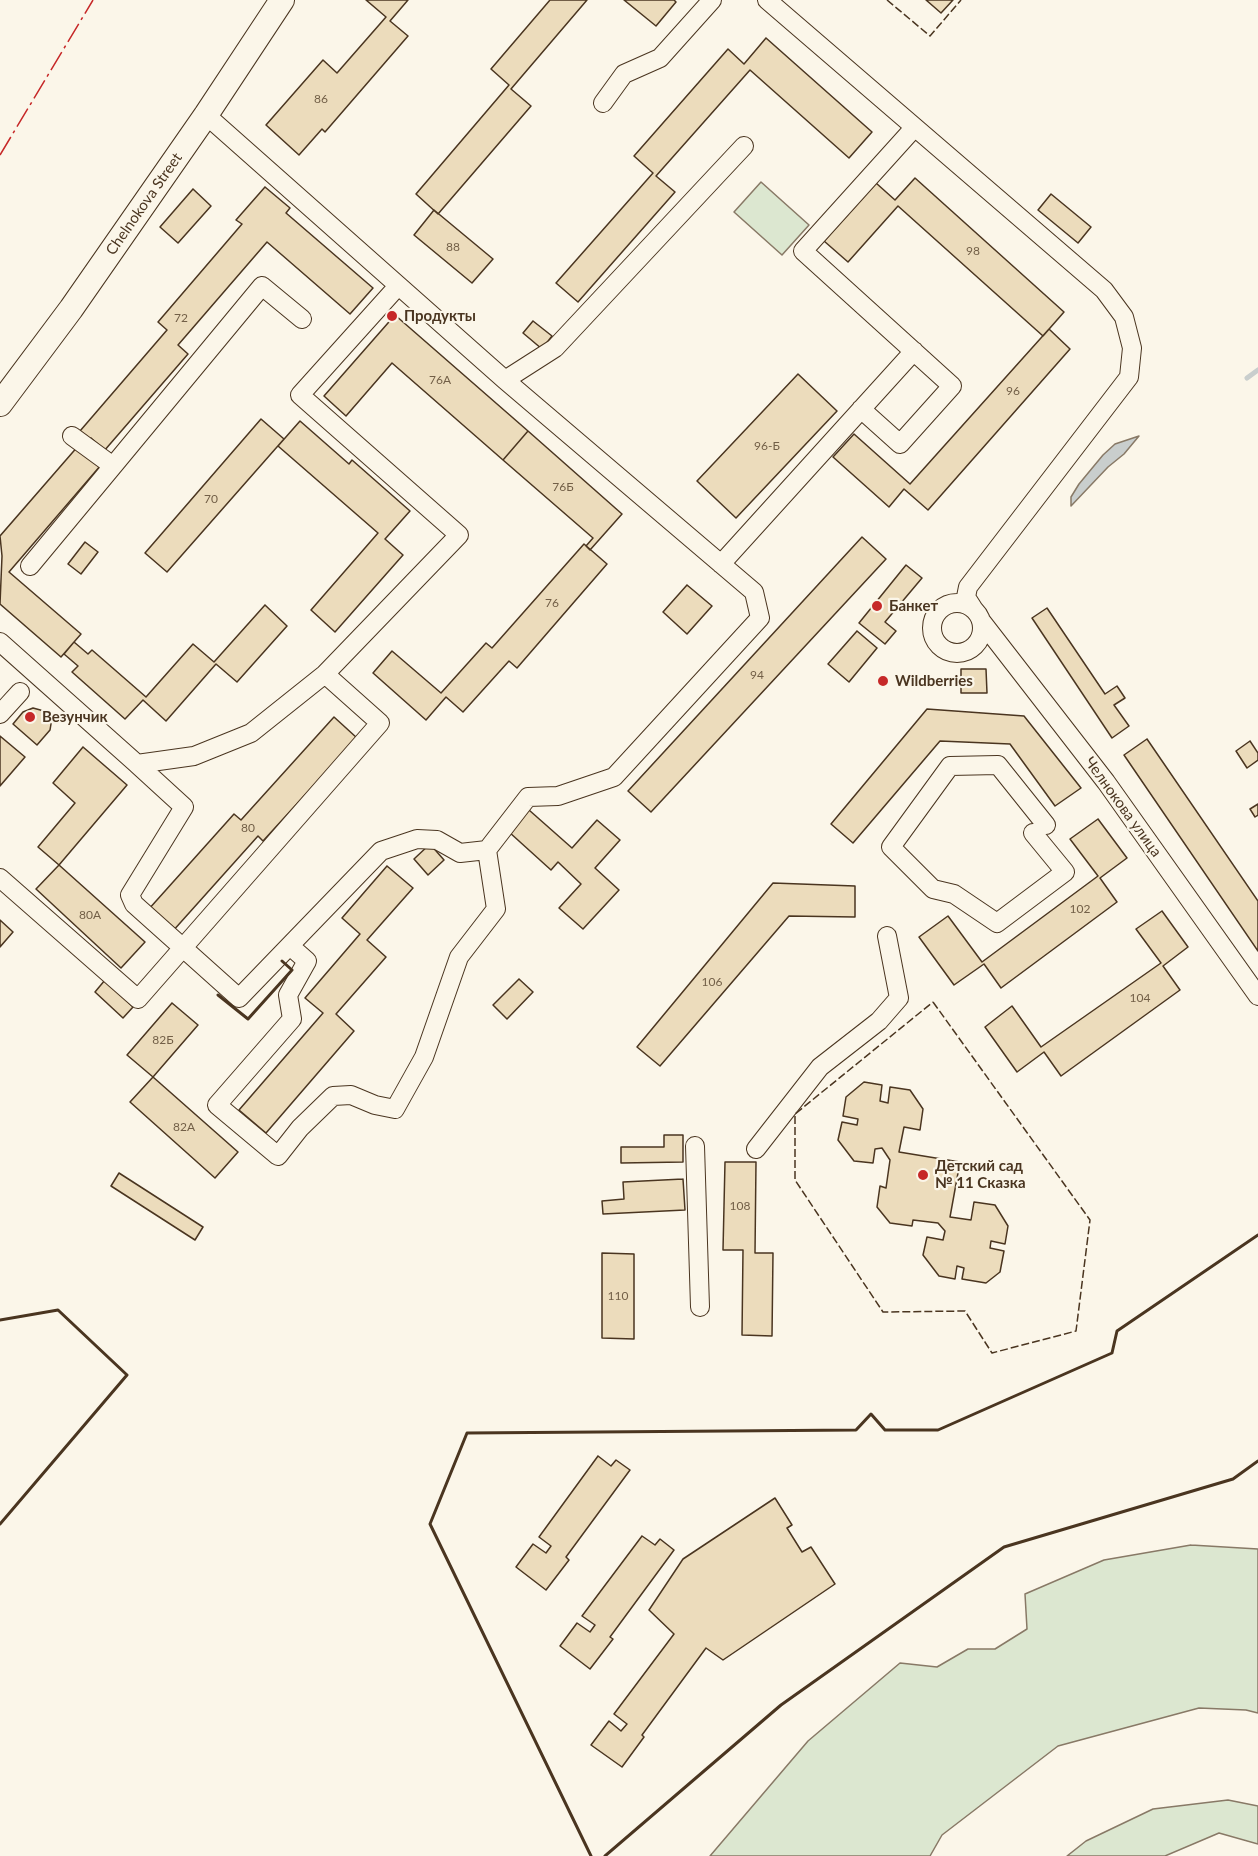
<!DOCTYPE html>
<meta charset="utf-8">
<style>
body{margin:0}
canvas{display:block;background:#fbf6e9}
</style>
<canvas width="1258" height="1856"></canvas>
<script>
const g = document.querySelector('canvas').getContext('2d');
g.lineJoin = 'round';
function paint(path, color) { g.fillStyle = color; g.fill(path, 'evenodd'); }
const toPath = rows => new Path2D(rows.map(r => 'M' + r).join(''));
function trace(path, color, width, dash) { g.strokeStyle = color; g.lineWidth = width; g.lineCap = dash ? 'butt' : 'round'; g.setLineDash(dash || []); g.stroke(path); }
function write(font, color, halo, rows, align = 'center') {
  g.font = font + ' Lato,sans-serif'; g.lineWidth = 4.5; g.setLineDash([]); g.textBaseline = 'middle'; g.strokeStyle = halo; g.fillStyle = color; for (const [text, x, y, turn = 0] of rows) {
    g.save(); g.translate(x, y); g.rotate((+turn || 0) * Math.PI / 180); g.textAlign = isNaN(turn) ? turn : align; if (halo) g.strokeText(text, 0, 0); g.fillText(text, 0, 0); g.restore();
  }
}
const green = toPath([
 [761,182,809,225,782,255,734,212,761,182],
 [1191,1545,1258,1549,1258,1713,1246,1710,1199,1708,1058,1746,942,1835,930,1856,710,1856,808,1741,900,1663,937,1667,968,1649,995,1649,1027,1629,1025,1594,1104,1560,1191,1545],
 [1228,1800,1258,1806,1258,1844,1219,1833,1165,1856,1067,1856,1086,1841,1153,1809,1228,1800]
]);
paint(green, '#dce7d0');
trace(green, '#887966', 1.5);
const water = toPath([
 [1139,436,1124,454,1108,467,1071,506,1071,497,1079,484,1103,455,1115,444,1139,436]
]);
paint(water, '#c9cecd');
trace(water, '#887966', 1.5);
trace(toPath([
 [1247,378,1258,370]
]), '#c9cecd', 5);
const building = toPath([
 [366,0,408,0,390,21,408,36,325,132,322,129,299,155,266,125,323,60,337,73,386,17,366,0],
 [550,0,587,0,511,89,531,106,438,214,416,194,509,85,491,69,550,0],
 [624,0,674,0,676,2,656,26,624,0],
 [926,0,953,0,941,13,926,0],
 [766,38,872,132,849,158,750,70,656,176,675,192,578,302,556,283,653,173,634,156,728,49,744,64,766,38],
 [915,178,1064,312,1043,336,898,206,848,262,824,241,876,183,895,200,915,178],
 [265,187,290,208,286,213,373,288,350,314,267,242,178,345,188,354,104,451,100,446,80,431,167,330,158,322,242,224,236,220,265,187],
 [193,189,211,206,178,243,160,227,193,189],
 [1051,194,1091,227,1078,243,1038,210,1051,194],
 [434,210,493,259,472,283,414,235,434,210],
 [395,315,528,431,503,460,392,363,346,416,324,396,395,315],
 [533,321,552,336,542,349,523,333,533,321],
 [1049,329,1070,349,928,510,904,489,889,507,833,457,854,434,910,484,1049,329],
 [798,374,837,411,736,518,697,481,798,374],
 [261,419,284,439,167,572,145,553,261,419],
 [300,421,349,464,352,460,410,511,385,539,403,555,335,632,311,610,378,533,278,446,300,421],
 [528,431,622,514,590,550,586,546,593,538,503,460,528,431],
 [91,438,100,446,101,465,9,572,81,634,61,657,0,604,2,556,0,536,79,445,83,448,91,438],
 [862,537,886,559,651,812,628,791,862,537],
 [85,542,98,552,81,574,68,564,85,542],
 [584,544,607,564,517,668,509,661,463,712,446,697,426,720,373,673,392,651,441,693,486,643,492,648,584,544],
 [906,565,922,578,885,622,896,631,885,644,859,623,906,565],
 [687,585,712,606,687,634,663,612,687,585],
 [265,605,287,626,237,682,216,664,166,721,143,700,125,719,72,672,78,666,64,654,74,642,88,654,92,650,146,697,193,644,214,662,265,605],
 [1047,608,1105,694,1117,686,1125,698,1114,705,1129,726,1112,738,1032,618,1047,608],
 [857,631,877,648,849,682,828,664,857,631],
 [961,669,986,669,987,693,961,693,961,669],
 [33,708,44,711,47,714,51,724,50,730,37,745,13,724,23,712,33,708],
 [927,709,1024,716,1081,788,1055,806,1010,744,940,741,853,843,831,824,927,709],
 [334,717,357,738,263,841,258,836,172,932,148,910,234,814,241,820,334,717],
 [0,736,25,757,0,786,0,736],
 [1147,739,1258,901,1258,951,1124,755,1147,739],
 [1250,741,1258,753,1258,760,1247,768,1236,751,1250,741],
 [83,747,127,785,59,865,38,847,75,803,53,783,83,747],
 [1258,804,1258,815,1255,817,1250,809,1258,804],
 [529,810,572,848,597,820,620,840,595,868,619,890,583,929,559,908,581,884,558,862,551,870,509,832,529,810],
 [1098,819,1127,858,1100,878,1117,902,1001,988,984,964,954,985,919,937,948,916,982,962,1098,876,1070,839,1098,819],
 [430,844,444,860,428,875,414,859,430,844],
 [59,865,145,942,121,968,36,889,59,865],
 [387,866,413,888,367,940,386,957,336,1014,354,1031,266,1133,239,1110,323,1013,305,998,360,934,342,918,387,866],
 [773,883,855,886,855,917,789,916,660,1066,637,1047,773,883],
 [1162,911,1188,947,1163,966,1180,990,1061,1076,1044,1052,1017,1072,985,1027,1012,1006,1041,1047,1161,963,1136,929,1162,911],
 [0,920,13,932,0,947,0,920],
 [519,979,533,992,507,1019,493,1005,519,979],
 [105,980,133,1007,123,1018,95,992,105,980],
 [172,1003,198,1025,153,1077,127,1055,172,1003],
 [153,1077,238,1152,215,1178,130,1102,153,1077],
 [864,1082,882,1085,880,1101,888,1103,890,1087,910,1090,923,1109,920,1130,904,1127,899,1152,960,1162,950,1217,971,1220,974,1202,995,1205,1008,1226,1005,1244,991,1241,990,1248,1004,1251,1000,1272,986,1283,962,1279,964,1268,957,1266,955,1279,939,1276,923,1255,927,1237,943,1240,945,1231,938,1223,913,1220,912,1226,890,1223,877,1207,880,1186,886,1188,890,1160,882,1148,875,1149,873,1163,854,1161,838,1140,842,1122,857,1125,858,1119,843,1116,846,1097,864,1082],
 [664,1135,683,1135,683,1162,621,1163,621,1147,664,1147,664,1135],
 [725,1162,756,1162,755,1253,773,1253,772,1336,742,1335,743,1250,723,1250,725,1162],
 [119,1173,203,1227,195,1240,111,1186,119,1173],
 [683,1179,685,1210,603,1214,602,1201,624,1199,623,1182,683,1179],
 [602,1253,634,1254,634,1339,602,1338,602,1253],
 [598,1456,611,1466,616,1460,630,1470,566,1557,569,1560,546,1590,516,1567,533,1544,546,1553,551,1546,539,1537,598,1456],
 [775,1498,792,1525,787,1528,802,1552,811,1547,835,1584,723,1660,706,1648,642,1735,644,1737,622,1767,591,1745,609,1721,621,1731,627,1724,614,1714,674,1634,649,1610,683,1559,775,1498],
 [642,1536,655,1545,660,1539,674,1550,610,1637,613,1639,590,1669,560,1646,577,1623,590,1632,595,1625,582,1616,642,1536]
]);
paint(building, '#ecdcbc');
trace(building, '#4a3520', 1.5);
const minor = toPath([
 [767,0,1104,290,1124,317,1132,348,1129,377,968,587,966,597,973,608],
 [603,103,624,74,660,58,712,0],
 [206,115,505,380,754,592,760,618,614,777,558,796,528,797,487,850,496,909,459,957,424,1057,395,1109,375,1105,351,1095,333,1096,300,1128,278,1156,217,1105,292,1019,288,995,307,961,290,946],
 [505,380,555,348,744,146],
 [861,409,900,444,952,386,803,251,914,128],
 [72,436,113,466,262,286,302,319],
 [721,564,914,351],
 [30,566,113,466],
 '932 628a25 25 0 1 1 50 0a25 25 0 1 1-50 0Z',
 [982,622,1106,782,1258,996],
 [0,642,137,764,194,756,251,733,325,674,459,535,300,395,398,286],
 [0,714,20,692],
 [137,764,184,807,130,895,134,904,239,998,381,851,417,839,437,840,460,853,487,850],
 [1033,833,1065,872,997,923,954,894,933,889,891,847,950,766,998,765,1046,825],
 [0,878,138,999,380,723,325,674],
 [695,1146,700,1307],
 [756,1149,820,1067,879,1021,899,998,887,936]
]);
const major = toPath([
 [0,404,71,309,206,115,282,0]
]);
trace(minor, '#4a3520', 20);
trace(major, '#4a3520', 26);
trace(minor, '#fbf6e9', 18);
trace(major, '#fbf6e9', 24);
trace(toPath([
 [887,0,930,36,961,0],
 [933,1002,1090,1220,1076,1331,992,1353,965,1311,883,1312,795,1180,795,1114,933,1002]
]), '#4a3520', 1.5, [8, 3]);
trace(toPath([
 [218,995,248,1019,292,970,282,961],
 [0,1320,58,1310,127,1375,0,1524],
 [591,1856,430,1524,467,1433,856,1430,871,1414,885,1430,938,1430,1112,1353,1117,1331,1258,1235],
 [605,1856,781,1705,1004,1547,1233,1479,1258,1461]
]), '#4a3520', 3);
trace(toPath([
 [0,155,93,0]
]), '#c62828', 1.5, [21, 4.5, 3, 4.5]);
for (const [x, y, r, color] of [
 [392,316,6,"#c62828"],
 [877,606,6,"#c62828"],
 [883,681,6,"#c62828"],
 [30,717,6,"#c62828"],
 [923,1175,6,"#c62828"]
]) { const dot = new Path2D(); dot.arc(x, y, r, 0, 2 * Math.PI); g.fillStyle = color; g.fill(dot); trace(dot, '#fbf6e9', 2); }
write('12px', '#725f47', null, [
 ["86",321,99],
 ["88",453,247],
 ["98",973,251],
 ["72",181,318],
 ["76А",440,380],
 ["96",1013,391],
 ["96-Б",767,446],
 ["76Б",563,487],
 ["70",211,499],
 ["76",552,603],
 ["94",757,675],
 ["80",248,828],
 ["102",1080,909],
 ["80А",90,915],
 ["106",712,982],
 ["104",1140,998],
 ["82Б",163,1040],
 ["82А",184,1127],
 ["108",740,1206],
 ["110",618,1296]
]);
write('15px', '#4a3520', '#fbf6e9', [
 ["Chelnokova Street",144,204,-55],
 ["Челнокова улица",1123,807,54]
]);
write('bold 15px', '#4a3520', '#fbf6e9', [
 ["Продукты",404,316],
 ["Банкет",889,606],
 ["Wildberries",895,681],
 ["Везунчик",42,717],
 ["Детский сад",935,1166],
 ["№ 11 Сказка",935,1183]
], 'left');
</script>
